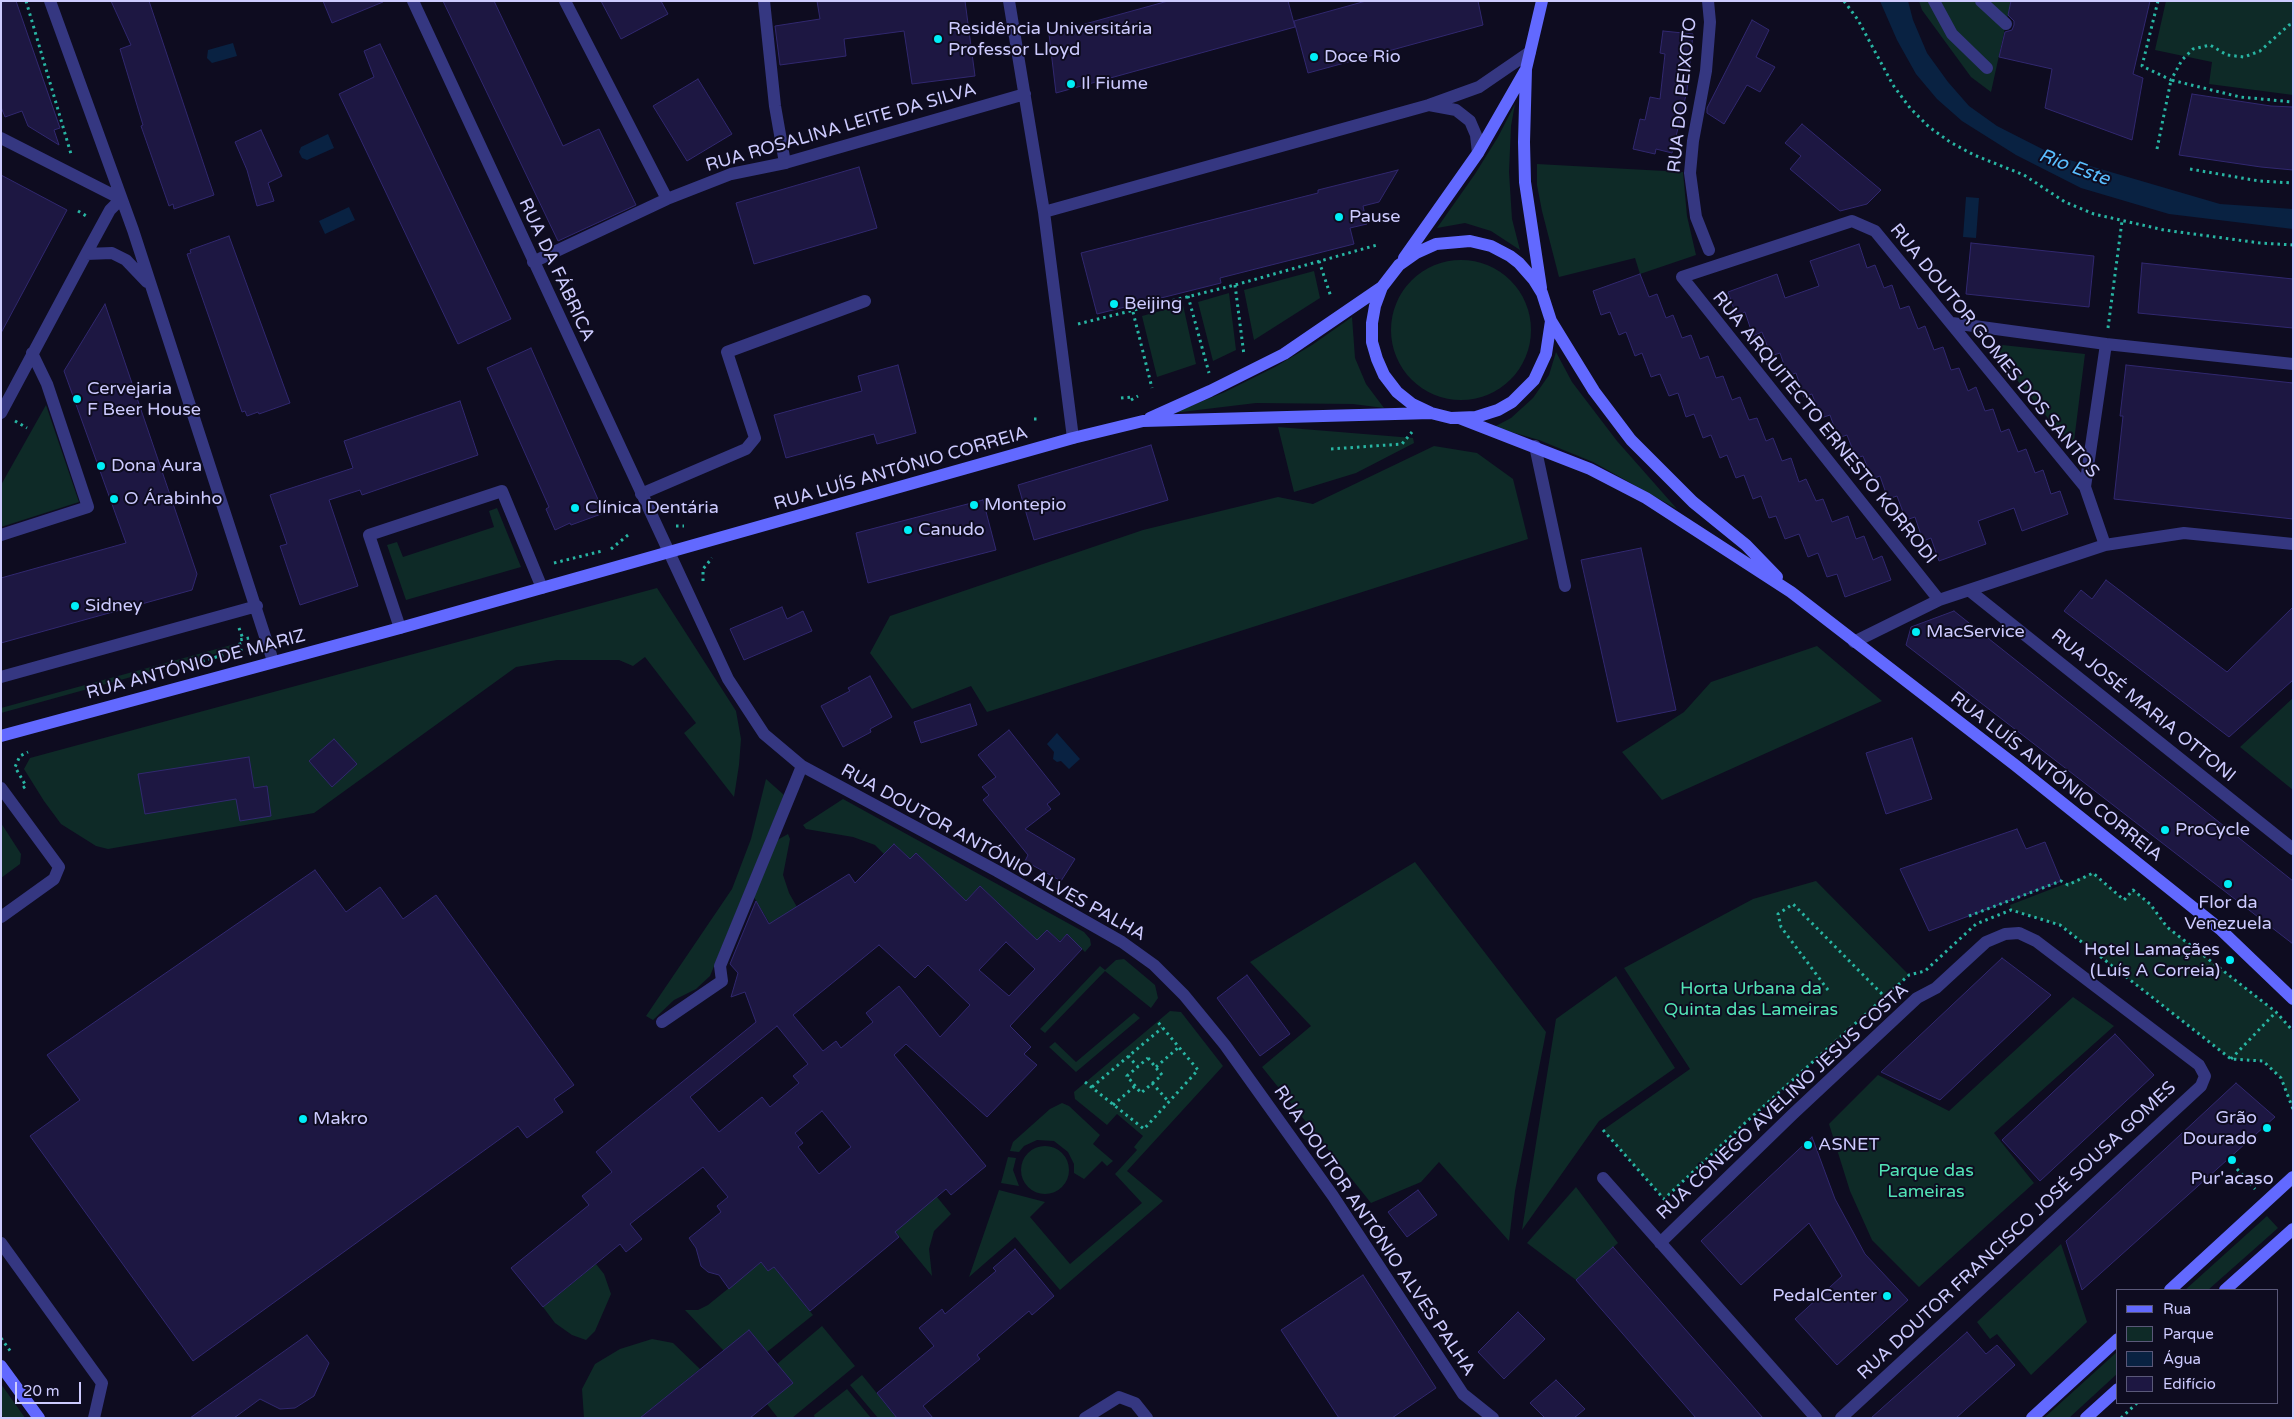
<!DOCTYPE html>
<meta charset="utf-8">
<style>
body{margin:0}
#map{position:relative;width:2294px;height:1419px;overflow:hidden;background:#0e0c20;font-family:"Varela Round",sans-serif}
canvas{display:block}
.frame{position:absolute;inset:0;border:2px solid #cdcbff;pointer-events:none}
.legend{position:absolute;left:2116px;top:1289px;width:162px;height:115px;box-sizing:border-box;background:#0e0c20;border:1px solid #5a5879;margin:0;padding:6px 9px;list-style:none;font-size:15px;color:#cdcbff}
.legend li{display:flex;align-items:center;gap:10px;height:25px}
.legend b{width:25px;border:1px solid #5a5879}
.scale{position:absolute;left:15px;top:1382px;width:66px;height:22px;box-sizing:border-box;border:2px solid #cdcbff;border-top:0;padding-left:6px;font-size:15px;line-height:18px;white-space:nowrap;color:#cdcbff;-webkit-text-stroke:4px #0e0c20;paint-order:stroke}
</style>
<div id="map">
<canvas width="2294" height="1419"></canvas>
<div class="frame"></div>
<ul class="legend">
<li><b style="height:6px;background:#6269ff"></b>Rua</li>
<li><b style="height:14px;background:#0e2a27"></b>Parque</li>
<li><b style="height:14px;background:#092242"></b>Água</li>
<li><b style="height:14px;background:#1d1742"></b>Edifício</li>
</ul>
<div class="scale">20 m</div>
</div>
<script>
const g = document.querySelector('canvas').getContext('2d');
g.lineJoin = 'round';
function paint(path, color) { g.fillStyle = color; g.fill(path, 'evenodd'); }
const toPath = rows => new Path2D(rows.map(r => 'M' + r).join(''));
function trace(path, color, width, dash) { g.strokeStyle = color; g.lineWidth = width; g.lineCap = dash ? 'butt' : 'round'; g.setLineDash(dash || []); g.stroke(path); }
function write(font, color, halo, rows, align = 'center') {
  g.font = font + ' "Varela Round",sans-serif'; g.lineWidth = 4; g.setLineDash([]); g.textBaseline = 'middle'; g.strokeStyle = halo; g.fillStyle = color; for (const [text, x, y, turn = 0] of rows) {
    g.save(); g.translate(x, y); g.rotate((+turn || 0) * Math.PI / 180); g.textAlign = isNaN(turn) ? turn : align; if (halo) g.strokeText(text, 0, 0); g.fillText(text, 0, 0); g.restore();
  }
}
paint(toPath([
 [1919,1,2011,1,1991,92,1971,77,1922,10],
 [2166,1,2293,1,2293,95,2209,84,2212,62,2155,50],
 [1515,104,1511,126,1509,172,1512,219,1520,250,1491,231,1465,223,1437,228,1475,174,1498,137],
 [1537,164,1683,172,1687,216,1696,255,1640,274,1635,258,1559,277,1542,211,1537,185],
 '1391 330a70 70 0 1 1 140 0a70 70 0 1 1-140 0Z',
 [1314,271,1320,298,1254,340,1244,290],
 [1229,293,1236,350,1213,361,1198,302],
 [1183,305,1196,364,1157,377,1142,316],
 [1352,317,1355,358,1366,384,1384,408,1353,404,1256,403,1173,413,1225,392,1275,367,1312,345],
 [1993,344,2085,354,2073,449,1991,348],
 [1556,352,1572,382,1617,441,1677,509,1593,462,1539,440,1494,427,1511,418,1533,398,1549,375],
 [46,405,79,502,1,527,1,485],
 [1278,427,1413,438,1414,443,1356,473,1294,492],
 [1434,446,1477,453,1513,479,1528,539,987,712,971,686,912,709,870,653,890,616,1143,530,1278,497,1313,504],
 [497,508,521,567,406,600,387,545,397,542,403,557,494,527,489,511],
 [657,588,736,711,741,739,739,765,734,797,684,733,696,723,645,657,633,666,619,660,557,660,516,667,314,813,108,849,96,846,61,824,44,801,24,769,30,758],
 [235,644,236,648,1,713,1,708],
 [1817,646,1882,701,1662,800,1622,752,1684,712,1711,682],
 [2293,698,2293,790,2240,747],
 [766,779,784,795,710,976,696,989,674,1000,653,1020,646,1016,732,889,751,839],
 [843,799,1084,932,1090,939,1091,945,1085,952,1067,934,1060,941,1047,930,1037,940,980,886,966,901,916,853,910,859,894,844,884,854,875,845,853,837,806,829,803,825],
 [1,823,21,854,20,864,1,878],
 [788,834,790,839,783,875,789,893,797,907,776,934,752,894,772,843],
 [1415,862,1546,1032,1515,1191,1509,1241,1439,1162,1421,1182,1371,1203,1262,1067,1311,1026,1250,962],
 [2093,873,2124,900,2133,890,2150,904,2167,927,2276,1012,2293,1031,2293,1109,2281,1078,2263,1061,2231,1059,2060,925,2011,910,2010,905],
 [1816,881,1909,975,1745,1123,1664,1199,1603,1130,1690,1069,1624,968,1753,899],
 [1124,959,1155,985,1158,998,1151,1008,1105,971,1045,1033,1040,1029,1100,966,1105,970,1116,960],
 [1616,976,1675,1068,1599,1121,1522,1230,1556,1019],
 [2073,997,2114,1026,1994,1133,2034,1183,1919,1287,1872,1240,1850,1191,1829,1124,1878,1075,1949,1111],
 [1170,1011,1181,1012,1223,1066,1127,1171,1163,1201,1060,1290,1015,1237,969,1277,999,1190,1045,1202,1030,1217,1070,1264,1142,1203,1115,1174,1137,1150,1134,1147,1143,1136,1117,1114,1107,1125,1075,1099,1074,1092],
 [1134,1013,1140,1018,1076,1072,1049,1047,1055,1042,1076,1062],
 [1062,1103,1069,1106,1100,1135,1093,1144,1113,1161,1107,1166,1102,1161,1084,1179,1074,1173,1074,1164,1068,1152,1054,1141,1037,1140,1024,1146,1019,1152,1010,1151,1013,1142,1050,1109],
 '1021 1170a24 24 0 1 1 48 0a24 24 0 1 1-48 0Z',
 [1008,1157,1016,1158,1013,1170,1019,1186,1001,1183],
 [1576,1187,1618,1243,1576,1280,1527,1243],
 [932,1191,951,1214,934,1231,929,1249,932,1276,890,1225],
 [2267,1216,2278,1228,2208,1290,2185,1290],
 [2061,1244,2087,1322,2031,1375,1997,1334,1990,1339,1977,1322],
 [761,1262,768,1271,774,1267,813,1315,767,1352,749,1330,724,1351,685,1310,698,1310,708,1305],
 [596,1264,604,1274,611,1294,595,1331,586,1340,572,1335,555,1323,543,1307],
 [822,1326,855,1366,792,1418,778,1418,767,1404,792,1383,777,1364],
 [652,1339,673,1343,700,1369,640,1418,584,1418,582,1389,595,1364,620,1349],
 [2118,1351,2118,1373,2069,1418,2044,1418],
 [862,1375,897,1418,878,1418,850,1385],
 [1,1384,23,1415,25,1418,4,1418,1,1414],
 [847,1389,871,1418,815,1418,814,1415]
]), '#0e2a27');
paint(toPath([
 [1880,1,1908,1,1913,20,1927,53,1948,82,1969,106,1997,126,2056,156,2220,204,2293,209,2293,229,2169,214,2081,188,2016,155,1962,121,1937,99,1916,74,1897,40],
 [233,43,237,56,212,63,207,58,208,50],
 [328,134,334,148,307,160,302,158,299,152,301,147],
 [1966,197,1979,198,1976,238,1963,237],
 [349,207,355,220,325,234,319,221],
 [1057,733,1080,759,1069,769,1061,761,1057,762,1053,759,1054,752,1047,744]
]), '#092242');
const building = toPath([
 [1,1,16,1,60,128,54,130,59,145,28,126,22,111,5,117,1,107,1,1],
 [111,1,149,1,214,195,174,209,173,204,169,206,141,126,143,125,120,49,131,45,111,1],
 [323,1,383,1,383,2,332,23,323,1],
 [443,1,494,1,563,146,599,129,636,205,558,241,443,1],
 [601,1,661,1,668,14,621,39,601,1],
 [817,1,965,1,975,76,912,84,904,31,844,39,846,56,780,65,775,26,820,19,817,1],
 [1168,1,1288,1,1295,27,1056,93,1049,34,1168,1],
 [1366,1,1478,1,1483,25,1308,73,1294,21,1366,1],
 [2011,1,2150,1,2133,74,2143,78,2132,140,2045,108,2052,69,1999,57,2005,32,2012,30,2014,25,2014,21,2008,15,2011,1],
 [1752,20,1769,30,1756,57,1775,67,1760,92,1747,85,1724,124,1707,113,1707,108,1752,20],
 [1663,31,1693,34,1687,91,1672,153,1656,149,1655,154,1633,149,1640,119,1645,120,1650,97,1660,99,1665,54,1660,53,1663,31],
 [380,44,511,319,458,344,339,94,374,77,364,51,380,44],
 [698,79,732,134,687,161,653,106,698,79],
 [2192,94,2271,106,2293,107,2293,170,2261,167,2179,155,2192,94],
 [1802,124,1881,190,1867,204,1840,211,1790,169,1801,156,1785,143,1802,124],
 [261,130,282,176,268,183,274,201,257,206,247,170,235,142,261,130],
 [859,167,877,228,754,264,736,203,859,167],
 [1398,170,1379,202,1363,206,1367,224,1350,228,1354,244,1220,278,1221,283,1097,314,1081,253,1318,193,1318,190,1398,170],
 [1,175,67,210,1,333,1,175],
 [229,236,290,403,259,414,258,412,247,416,245,411,242,412,187,254,191,253,190,250,229,236],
 [1971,243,2094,256,2089,307,1966,294,1971,243],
 [1859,244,1867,268,1875,265,1884,288,1892,285,1900,309,1909,306,1918,329,1925,326,1934,350,1943,347,1951,370,1959,368,1968,391,1976,387,1985,411,1993,409,2001,432,2009,429,2018,452,2026,449,2035,473,2043,470,2051,494,2060,491,2068,514,2022,531,2014,508,1978,521,1986,544,1939,561,1931,538,1923,541,1915,517,1906,520,1897,496,1888,499,1880,476,1872,479,1863,456,1856,458,1847,435,1838,438,1830,415,1821,418,1812,394,1804,397,1796,373,1788,376,1780,353,1771,356,1762,332,1753,336,1745,312,1736,315,1728,292,1777,274,1785,298,1819,286,1810,261,1859,244],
 [2142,263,2293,279,2293,328,2138,313,2142,263],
 [1640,274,1649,297,1657,294,1666,318,1673,315,1682,338,1691,335,1700,359,1708,356,1716,378,1723,376,1732,400,1740,397,1749,420,1757,418,1766,441,1773,438,1782,461,1791,458,1799,482,1806,479,1816,501,1823,499,1832,522,1848,516,1856,539,1864,536,1873,560,1882,556,1891,580,1845,597,1837,574,1827,577,1818,553,1808,557,1799,534,1785,539,1776,516,1769,518,1761,496,1753,499,1744,475,1736,478,1727,455,1720,458,1711,435,1703,438,1694,414,1686,417,1678,393,1669,396,1660,374,1651,377,1642,353,1635,356,1626,332,1619,335,1610,312,1601,315,1593,291,1640,274],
 [105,304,197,574,192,590,1,643,1,578,126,543,64,371,105,304],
 [531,348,604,513,571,525,570,523,555,530,546,509,549,507,487,368,531,348],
 [898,365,916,433,877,444,874,434,786,458,774,415,862,391,858,376,898,365],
 [2126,365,2293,383,2293,519,2114,499,2123,416,2120,416,2126,365],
 [460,401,478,455,362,495,360,490,329,500,358,586,300,605,280,546,287,544,270,495,353,468,344,441,460,401],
 [1151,445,1168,500,1034,540,1018,485,1151,445],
 [983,500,996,550,868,583,856,533,983,500],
 [1641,548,1676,710,1617,722,1581,560,1641,548],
 [2106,580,2227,672,2293,607,2293,680,2229,737,2064,611,2081,590,2092,599,2106,580],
 [782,607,787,619,803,611,812,631,744,660,730,629,782,607],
 [1954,611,2293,881,2293,944,1906,645,1911,627,1954,611],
 [870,676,892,717,870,729,871,732,843,747,821,706,850,691,848,688,870,676],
 [970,704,977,725,921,743,914,722,970,704],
 [1009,730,1060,794,1047,804,1051,809,1025,829,1075,859,1061,881,1025,861,1028,855,983,800,989,795,982,787,996,777,978,755,1009,730],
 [1912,738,1932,799,1886,814,1866,753,1912,738],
 [334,739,357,764,332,787,309,761,334,739],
 [249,757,254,788,267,786,271,816,240,821,236,799,145,814,138,774,249,757],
 [2017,829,2026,849,2045,842,2061,881,1929,931,1900,869,2017,829],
 [894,844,910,859,916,853,966,901,980,886,1037,940,1047,930,1060,942,1067,934,1082,949,1010,1026,1031,1047,1024,1054,1037,1065,987,1117,906,1044,894,1055,986,1166,951,1195,946,1189,895,1232,899,1237,810,1311,774,1267,768,1271,761,1262,729,1289,719,1275,708,1272,701,1266,696,1248,689,1238,721,1212,717,1206,728,1197,703,1167,630,1224,642,1239,626,1252,620,1244,543,1307,511,1268,589,1205,582,1196,612,1172,596,1152,756,1022,745,992,731,997,738,973,730,964,756,901,769,924,849,874,855,883,894,844],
 [1006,942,1035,969,1009,996,979,970,1006,942],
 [879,945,915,978,928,965,970,1005,940,1037,899,986,866,1013,873,1022,841,1048,836,1041,823,1051,793,1015,879,945],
 [777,1026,808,1064,793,1076,799,1083,770,1107,762,1097,719,1132,690,1097,777,1026],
 [822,1111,851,1147,819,1174,798,1147,803,1143,795,1133,822,1111],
 [315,870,346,912,380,887,403,919,436,895,574,1085,554,1099,563,1112,527,1138,518,1126,193,1361,30,1136,80,1100,47,1055,315,870],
 [2002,958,2051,995,1940,1100,1881,1072,2002,958],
 [1247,975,1290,1034,1260,1056,1217,998,1247,975],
 [2115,1034,2154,1075,2040,1181,2002,1140,2115,1034],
 [2236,1083,2275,1117,2082,1290,2066,1241,2236,1083],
 [1812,1137,1835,1199,1865,1254,1908,1300,1837,1365,1795,1319,1842,1276,1809,1223,1741,1285,1701,1241,1812,1137],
 [1418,1190,1437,1215,1407,1237,1388,1212,1418,1190],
 [1613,1247,1763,1418,1696,1418,1576,1280,1613,1247],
 [1015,1249,1054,1296,1032,1315,1029,1311,977,1355,980,1359,923,1406,933,1418,897,1418,877,1393,934,1346,919,1328,942,1309,945,1314,996,1271,993,1268,1015,1249],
 [1363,1275,1436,1388,1392,1418,1339,1418,1281,1330,1363,1275],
 [1518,1312,1545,1339,1504,1379,1478,1352,1518,1312],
 [749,1330,793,1383,767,1404,750,1418,640,1418,749,1330],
 [1967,1332,1986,1354,1997,1345,2015,1365,1956,1418,1871,1418,1967,1332],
 [307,1335,329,1363,314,1396,295,1408,280,1409,260,1399,234,1418,190,1418,307,1335],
 [1556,1380,1585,1409,1574,1418,1545,1418,1530,1403,1556,1380]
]);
paint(building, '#1d1742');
trace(building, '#31286f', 1);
trace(toPath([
 [26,1,71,154],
 [1844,1,1858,20,1893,85,1910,108,1929,127,1950,142,1974,155,2024,175,2065,202,2094,214,2164,230,2260,243,2293,245],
 [2158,1,2142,66,2171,80,2182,60,2193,49,2210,45,2227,55,2244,57,2260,51,2289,25,2293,24],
 [2157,149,2171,80,2240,97,2293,102],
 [2190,169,2259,181,2293,183],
 [78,211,88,217],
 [1319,261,1331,297],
 [1235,285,1244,355],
 [1188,296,1209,373],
 [1133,312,1152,388],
 [1078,324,1235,285,1377,245],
 [2108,328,2122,221],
 [1121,398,1132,397],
 [1131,400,1138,396],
 [1034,419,1038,419],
 [15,421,27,428],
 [1331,449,1402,444,1412,432],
 [676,526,684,526],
 [611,549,628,535],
 [554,563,602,551],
 [703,581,703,569,712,558],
 [239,628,243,639],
 [202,661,241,650,239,640,249,638],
 [23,788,26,786,15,767,20,756,28,752],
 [1969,916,2061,881,2068,885,2093,873,2124,900,2133,890,2150,904,2167,927,2276,1012,2293,1031],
 [1828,990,1781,927,1778,914,1793,904,1885,997],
 [1128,1056,1138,1067],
 [1148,1058,1162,1075,1141,1093,1127,1076,1148,1058],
 [2231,1059,2276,1012],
 [1156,1067,1179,1047],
 [1085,1082,1144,1129,1198,1070,1157,1021],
 [1152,1083,1169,1102],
 [1092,1087,1162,1028],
 [1113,1105,1135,1086],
 [1603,1130,1664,1199,1745,1123,1909,975,1925,971,1976,924,2011,910,2060,925,2231,1059,2263,1061,2281,1078,2293,1109],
 [2237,1169,2255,1189],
 [1,1338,11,1352],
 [2121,1418,2137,1403]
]), '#28b5a3', 3, [2.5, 4]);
trace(toPath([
 [764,1,775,106,785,163],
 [1934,1,1952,34,1987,68],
 [1981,1,2006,24],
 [1535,446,1565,586],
 [641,494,746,449,755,438,727,352,865,301],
 [1,788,59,867,54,879,1,917],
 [1,1243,102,1383,94,1418],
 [1085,1418,1119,1397,1135,1403,1147,1418]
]), '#353781', 12);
trace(toPath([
 [50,1,133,230,273,661],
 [413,1,728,679,764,734,802,766,997,871,1122,942,1154,965,1184,995,1225,1045,1333,1196,1463,1394,1493,1418],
 [565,1,667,199],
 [1009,1,1044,212,1073,438],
 [1708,1,1710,22,1706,71,1693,141,1690,173,1696,217,1709,250],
 [1429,105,1456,110,1470,121,1476,135,1478,153],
 [1,138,121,199],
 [1044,212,1429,105,1479,87,1530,52],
 [86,254,112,253,126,260,147,282],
 [533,262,667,199,731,174,785,163,1025,94],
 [1952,323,2106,344,2293,364],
 [1,413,86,254,110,210,121,199],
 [2085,487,2106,344],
 [1,535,88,507,47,384,32,353],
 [1970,591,2293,849],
 [1939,600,1682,277,1852,221,1875,231,2085,487,2105,545],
 [400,628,369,535,502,491,542,588],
 [1854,642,1939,600,2105,545,2184,533,2293,544],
 [1,677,257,606],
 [662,1022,722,981,720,966,802,766],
 [1603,1178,1816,1418],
 [1660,1243,1793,1114,1917,998,1936,988,1986,942,2005,934,2019,933,2036,941,2199,1065,2205,1076,2201,1086,1841,1418]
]), '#353781', 12);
trace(toPath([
 [1404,258,1478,153,1525,71],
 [1541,288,1525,182,1524,142,1526,69,1542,1],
 [1551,321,1546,354,1534,380,1512,402,1498,410,1476,417,1451,418,1431,413,1412,404,1397,392,1384,375,1377,359,1372,342,1372,323,1375,306,1382,287,1399,265,1416,253,1436,244,1470,241,1491,246,1510,256,1519,263,1534,280,1542,293,1551,321,1562,339,1594,391,1631,440,1693,502,1746,545,1777,577],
 [1150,418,1210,391,1284,354,1382,287],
 [1459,418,1590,469,1646,498,1791,592,2015,765,2220,929,2293,999],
 [1,736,400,628,1073,438,1143,421,1431,413],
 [2170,1290,2293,1177],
 [2225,1290,2293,1229],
 [1,1366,39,1418],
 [2032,1418,2118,1339],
 [2086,1418,2118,1389]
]), '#6269ff', 12);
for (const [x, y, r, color] of [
 [938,39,5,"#00eef6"],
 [1314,57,5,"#00eef6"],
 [1071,84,5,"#00eef6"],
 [1339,217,5,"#00eef6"],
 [1114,304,5,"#00eef6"],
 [77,399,5,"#00eef6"],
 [101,466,5,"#00eef6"],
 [114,499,5,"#00eef6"],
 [974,505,5,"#00eef6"],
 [575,508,5,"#00eef6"],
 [908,530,5,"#00eef6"],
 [75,606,5,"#00eef6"],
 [1916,632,5,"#00eef6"],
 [2165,830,5,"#00eef6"],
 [2228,884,5,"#00eef6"],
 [2230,960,5,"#00eef6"],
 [303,1119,5,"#00eef6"],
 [2267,1128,5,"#00eef6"],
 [1808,1145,5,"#00eef6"],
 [2232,1160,5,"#00eef6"],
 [1887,1296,5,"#00eef6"]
]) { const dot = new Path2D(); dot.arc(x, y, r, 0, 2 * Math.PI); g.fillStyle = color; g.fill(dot); trace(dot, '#0e0c20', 2); }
write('18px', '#cdcbff', '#0e0c20', [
 ["Residência Universitária",948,29],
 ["Professor Lloyd",948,50],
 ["Doce Rio",1324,57],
 ["Il Fiume",1081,84],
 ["Pause",1349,217],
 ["Beijing",1124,304],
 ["Cervejaria",87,389],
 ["F Beer House",87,410],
 ["Dona Aura",111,466],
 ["O Árabinho",124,499],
 ["Montepio",984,505],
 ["Clínica Dentária",585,508],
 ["Canudo",918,530],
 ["Sidney",85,606],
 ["MacService",1926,632],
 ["ProCycle",2175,830],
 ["Flor da",2228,903,"center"],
 ["Venezuela",2228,924,"center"],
 ["Hotel Lamaçães",2220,950,"right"],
 ["(Luís A Correia)",2220,971,"right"],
 ["Grão",2257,1118,"right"],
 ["Dourado",2257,1139,"right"],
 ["Makro",313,1119],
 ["ASNET",1818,1145],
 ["Pur'acaso",2232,1179,"center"],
 ["PedalCenter",1877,1296,"right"]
], 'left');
write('18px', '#cdcbff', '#0e0c20', [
 ["RUA DO PEIXOTO",1683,95,-84],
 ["RUA ROSALINA LEITE DA SILVA",841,128,-16],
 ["RUA DA FÁBRICA",556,270,65],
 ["RUA DOUTOR GOMES DOS SANTOS",1994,351,51],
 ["RUA ARQUITECTO ERNESTO KORRODI",1824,428,51],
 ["RUA LUÍS ANTÓNIO CORREIA",901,469,-16],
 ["RUA ANTÓNIO DE MARIZ",196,665,-15],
 ["RUA JOSÉ MARIA OTTONI",2143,706,39],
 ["RUA LUÍS ANTÓNIO CORREIA",2056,777,38],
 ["RUA DOUTOR ANTÓNIO ALVES PALHA",993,853,29],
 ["RUA CÓNEGO AVELINO JESUS COSTA",1783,1102,-43],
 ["RUA DOUTOR ANTÓNIO ALVES PALHA",1374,1231,56],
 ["RUA DOUTOR FRANCISCO JOSÉ SOUSA GOMES",2017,1231,-43]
]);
write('18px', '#52e3b5', '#0e0c20', [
 ["Horta Urbana da",1751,989],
 ["Quinta das Lameiras",1751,1010],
 ["Parque das",1926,1171],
 ["Lameiras",1926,1192]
]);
write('italic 19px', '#59beff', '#0e0c20', [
 ["Rio Este",2074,168,20]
]);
</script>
